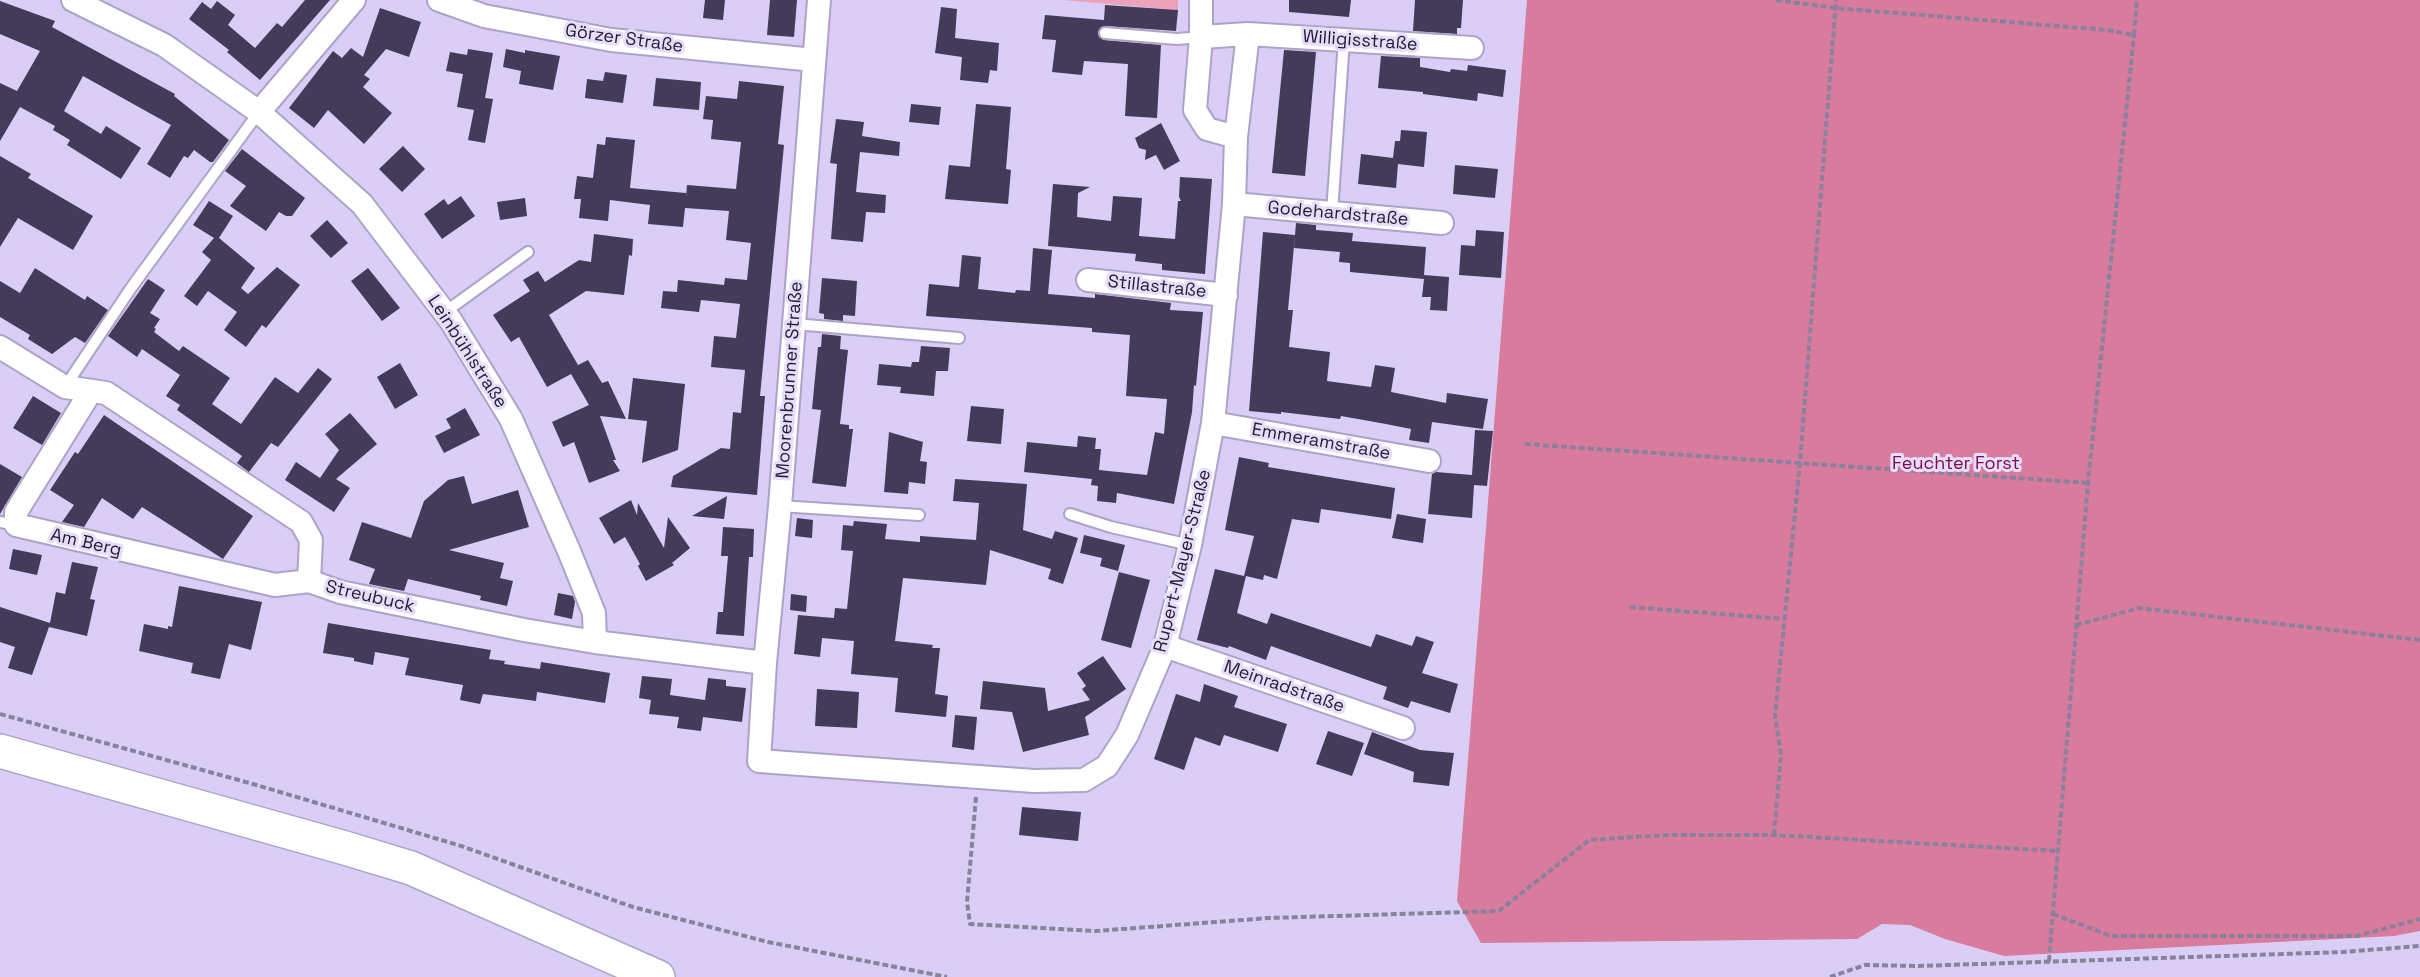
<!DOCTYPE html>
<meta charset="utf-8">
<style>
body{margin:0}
canvas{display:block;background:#dacef6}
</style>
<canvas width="2420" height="977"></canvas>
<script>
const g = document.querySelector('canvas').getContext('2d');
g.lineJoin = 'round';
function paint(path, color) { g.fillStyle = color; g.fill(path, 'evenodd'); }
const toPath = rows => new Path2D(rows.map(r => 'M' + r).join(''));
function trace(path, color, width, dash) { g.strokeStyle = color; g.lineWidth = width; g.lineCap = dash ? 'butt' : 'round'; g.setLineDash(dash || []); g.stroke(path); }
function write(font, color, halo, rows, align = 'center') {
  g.font = font + ' "Space Grotesk",sans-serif'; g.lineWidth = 6; g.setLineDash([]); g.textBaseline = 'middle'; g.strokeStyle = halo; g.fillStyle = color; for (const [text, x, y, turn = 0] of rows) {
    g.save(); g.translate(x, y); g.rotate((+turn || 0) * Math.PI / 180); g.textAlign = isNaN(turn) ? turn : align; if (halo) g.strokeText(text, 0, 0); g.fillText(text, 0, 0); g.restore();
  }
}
paint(toPath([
 [1062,0,1178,0,1178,10]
]), '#eda2ba');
paint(toPath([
 [1527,0,2420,0,2420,931,2394,936,2004,956,1945,939,1910,925,1882,924,1857,939,1481,943,1457,901]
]), '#d97b9c');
paint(toPath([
 [305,0,330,0,260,80,227,52,229,50,189,19,202,2,211,9,217,1,235,15,228,25,255,48,277,23,282,27],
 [705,0,725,0,723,20,703,18],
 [770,0,797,0,794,37,767,35],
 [1289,0,1351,0,1349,17,1289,12],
 [1415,0,1463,0,1461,28,1457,28,1457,34,1413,31],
 [0,1,55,21,52,27,175,94,174,96,229,140,213,162,210,162,194,150,188,158,184,156,170,178,147,164,171,125,83,76,64,111,101,134,106,126,141,148,121,179,67,145,70,140,53,130,55,126,20,107,0,141,0,83,17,91,40,51,0,34],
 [1105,5,1178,10,1176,31,1106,26,1101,27,1098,32,1099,37,1104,40,1161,45,1157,118,1125,116,1128,64,1084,61,1082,75,1052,72,1056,40,1042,39,1045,15,1104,20],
 [941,7,957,9,955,38,999,43,997,71,990,70,988,83,960,80,962,57,935,53],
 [380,8,421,22,409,57,386,49,364,75,370,79,363,87,392,113,364,144,328,110,314,128,289,108,333,51,342,58,351,48,363,57],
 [468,49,493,53,485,98,493,99,485,143,468,140,474,110,457,107,463,74,446,71,450,52,467,55],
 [506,49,525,53,525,50,560,56,553,90,519,84,521,71,503,67],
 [1284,50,1316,52,1305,176,1272,173],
 [1381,56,1420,58,1420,67,1450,72,1451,69,1467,71,1468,65,1506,70,1503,97,1478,93,1477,101,1423,94,1423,92,1378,88],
 [605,72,627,75,623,103,585,98,587,79,603,81],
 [656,78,701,82,699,110,653,106],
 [739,81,784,86,778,144,784,145,760,396,765,396,757,495,671,487,673,476,721,448,730,449,733,412,741,413,745,370,711,367,714,336,736,338,740,304,701,300,699,312,661,308,663,291,677,292,678,280,724,285,725,278,747,280,751,243,726,240,729,211,685,208,683,227,648,224,650,205,610,200,608,221,579,218,581,199,574,199,577,176,593,178,597,144,605,145,606,137,635,140,630,188,686,193,686,197,687,185,736,189,741,142,711,139,713,120,703,119,706,96,737,99],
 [911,104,941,107,939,125,909,122],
 [976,104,1011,107,1006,169,1011,170,1008,204,945,199,949,165,970,167],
 [836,119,864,122,862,136,900,142,899,156,860,152,856,192,886,195,885,213,866,212,863,242,831,239,837,164,830,163],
 [1161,123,1180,161,1164,170,1156,155,1145,160,1146,150,1139,148,1135,138],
 [1401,130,1427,132,1424,167,1398,164,1396,188,1358,184,1361,154,1393,158,1395,141,1400,141],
 [403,146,425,169,402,192,379,169],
 [242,149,305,198,292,216,286,216,279,212,266,231,230,206,246,186,225,171],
 [0,156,31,174,28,178,93,216,73,250,18,218,0,247],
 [1455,165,1498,169,1495,198,1453,194],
 [1180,177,1212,179,1205,274,1162,270,1162,264,1135,261,1136,254,1048,246,1053,184,1090,187,1078,193,1077,217,1111,221,1113,196,1142,198,1139,236,1175,239,1178,201,1181,201,1179,197],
 [461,196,475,216,442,239,424,214,444,199,448,205],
 [525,198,527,216,500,220,497,202],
 [209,201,233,216,219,238,255,268,241,288,248,294,277,267,300,285,266,328,262,325,246,347,224,330,237,312,208,291,197,306,184,296,211,260,202,252,214,238,193,225],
 [327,220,348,243,331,258,310,236],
 [1296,223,1316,225,1316,230,1353,233,1352,241,1426,247,1424,275,1449,277,1447,311,1430,310,1431,297,1422,297,1424,279,1350,272,1350,263,1339,262,1340,252,1294,248],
 [1476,230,1504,232,1501,278,1459,275,1461,245,1475,246],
 [1263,232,1295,235,1288,310,1293,310,1289,347,1330,352,1327,381,1371,387,1375,365,1395,368,1391,392,1446,403,1447,393,1488,399,1483,429,1432,422,1429,443,1409,440,1411,429,1386,424,1341,416,1340,419,1281,412,1281,414,1249,411],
 [594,234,633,239,632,256,629,255,624,295,586,291,549,315,578,365,588,360,602,383,608,381,626,419,600,416,616,460,613,460,620,471,589,483,574,442,563,447,552,422,589,405,571,374,547,387,519,337,511,342,493,315,530,291,523,280,538,271,545,282,579,260,591,262],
 [1033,248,1052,250,1048,294,1095,298,1095,294,1171,303,1170,310,1203,312,1196,386,1194,385,1192,412,1174,504,1117,493,1116,503,1097,501,1098,486,1091,485,1092,479,1024,472,1027,442,1077,447,1078,436,1096,438,1095,449,1101,449,1099,470,1147,475,1155,432,1164,434,1167,399,1126,396,1130,335,1092,332,1092,328,926,316,929,284,959,287,962,255,981,257,978,289,1015,293,1016,290,1030,291],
 [35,268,85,300,87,296,108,310,85,343,75,337,52,354,28,339,30,335,0,317,0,281,20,293],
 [368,268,400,308,382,321,351,281],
 [822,278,857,281,855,316,843,315,843,321,824,319,824,314,819,313],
 [148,279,165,290,150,313,160,319,154,328,156,329,154,332,179,351,183,346,230,378,212,404,241,424,275,377,298,393,318,368,332,379,278,447,271,443,249,472,237,463,242,456,177,410,180,405,166,396,180,375,142,349,137,357,108,336],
 [822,334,841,336,840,349,848,350,840,424,849,425,849,429,853,429,846,487,812,483,821,410,812,409,818,347,821,347],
 [921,346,950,348,948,371,936,371,934,396,900,393,901,387,877,385,879,364,911,367,912,362,919,362],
 [400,363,418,395,395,409,377,377],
 [633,378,685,384,678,450,642,463,647,421,628,419],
 [33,396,61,413,42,445,13,428],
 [971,406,1004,409,1001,444,967,441],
 [465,408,480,435,444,453,435,436,451,428,446,419],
 [350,413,377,444,336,479,350,488,334,512,285,480,296,462,320,478,339,450,325,434],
 [104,415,253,516,223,559,142,507,133,519,102,498,84,527,62,522,74,505,50,490,75,452,78,454],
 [1475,430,1493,431,1487,486,1474,485,1472,518,1428,514,1432,474,1436,472,1472,475],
 [889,432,923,442,920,461,927,462,925,484,909,482,908,494,884,492],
 [1239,457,1269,463,1268,467,1395,488,1391,519,1321,509,1319,523,1292,519,1277,579,1264,575,1263,580,1246,576,1237,613,1267,624,1271,613,1371,647,1376,634,1412,646,1416,636,1434,642,1422,673,1458,684,1450,713,1411,701,1408,708,1383,699,1387,687,1271,646,1266,660,1229,646,1228,648,1197,640,1215,569,1244,576,1254,536,1225,530],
 [0,464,22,477,0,514],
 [464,476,472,504,518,490,529,527,449,550,504,563,500,578,513,581,507,606,480,600,481,596,408,579,404,591,369,584,375,569,349,560,362,522,411,538,424,501,448,480],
 [955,479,1027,484,1023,530,1052,539,1055,531,1078,538,1063,584,1048,579,1051,569,990,550,986,585,903,578,895,641,933,645,932,648,940,648,935,694,948,696,946,717,895,712,898,678,851,674,854,641,822,638,820,657,794,654,798,615,834,618,835,608,847,609,853,551,841,550,843,525,853,526,854,521,887,524,885,539,920,542,920,536,976,540,979,503,953,501],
 [727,496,724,519,692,516],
 [631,500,637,515,638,503,664,548,668,517,690,548,672,563,674,565,646,581,638,566,640,564,625,537,614,544,599,518],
 [1397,514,1426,519,1423,543,1392,538],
 [797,518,813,520,812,538,795,536],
 [723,527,754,529,753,557,749,557,744,636,716,634,718,612,723,612,728,556,721,556],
 [1084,535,1125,545,1118,571,1100,566,1102,558,1080,553],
 [13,549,42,555,37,575,9,569],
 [72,562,98,567,90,599,95,600,87,636,49,627,32,675,8,668,15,647,0,642,0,607,50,623,56,592,65,594],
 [1119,572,1150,580,1131,648,1101,640],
 [179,586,262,602,251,650,229,644,220,679,191,673,193,663,139,651,144,624,168,629,168,626,172,627],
 [558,593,573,596,575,602,572,619,554,615],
 [791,594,807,596,806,612,790,610],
 [328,623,491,650,489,659,505,661,504,664,540,669,541,662,610,673,605,703,537,692,536,701,483,694,480,704,460,700,463,685,405,675,409,658,375,652,373,665,354,661,354,658,323,653],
 [1103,656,1126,689,1085,717,1089,735,1023,752,1012,712,980,709,983,681,1045,688,1048,711,1090,700,1082,689,1086,686,1077,673],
 [642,676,672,679,670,695,705,700,708,678,726,680,726,686,746,688,742,722,703,717,701,731,677,728,679,717,649,714,651,700,639,698],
 [1204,684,1238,696,1234,707,1287,724,1278,752,1224,735,1220,746,1195,737,1184,770,1154,759,1176,694,1200,702],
 [817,689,859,692,857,728,815,726],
 [955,715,977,717,974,750,952,747],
 [1328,731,1364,743,1352,776,1316,764],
 [1372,732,1420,750,1454,753,1449,786,1413,782,1414,772,1364,754],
 [1022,807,1081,812,1078,841,1019,835]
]), '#443a5a');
const service = toPath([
 [1105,33,1177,39,1201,37],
 [1332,213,1344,40],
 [445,312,528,252],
 [794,324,959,338],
 [65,387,131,288,259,112],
 [780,506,919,515],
 [1070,514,1111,527,1190,545],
 [0,522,16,525]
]);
const minor = toPath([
 [73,0,164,45,259,112,362,204,451,321,511,419,569,551,594,613,595,642],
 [439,0,484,16,611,40,814,60],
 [819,0,780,506,765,663,759,761,1034,781,1084,780,1107,766,1127,735,1165,646,1190,545,1213,423,1234,204,1236,137,1248,34,1201,37,1201,0],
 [1248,34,1472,48],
 [1201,37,1195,110,1207,129,1236,137],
 [259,112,354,0],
 [1234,204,1442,223],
 [1088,280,1226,295],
 [0,347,65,387,106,393,301,522,311,540,309,581,340,592,524,630,595,642,765,663],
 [91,391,16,512,16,525,275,585,309,581],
 [1213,423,1429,461],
 [1165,646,1403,728]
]);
const motorway = toPath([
 [0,751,345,848,411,868,658,977]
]);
trace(service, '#ada2c8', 14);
trace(minor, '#ada2c8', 26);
trace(motorway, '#ada2c8', 36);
trace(toPath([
 [1776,0,1835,8,2107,30,2134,35,2137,0],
 [1525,444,2088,483],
 [1630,607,1785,619],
 [2076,625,2139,608,2420,640],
 [0,714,253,784,458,845,633,907,768,942,947,977],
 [976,797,967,902,970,924,1096,931,1269,918,1499,911,1589,840,1666,835,1774,835,2058,851],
 [1774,835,1781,754,1775,716,1800,462,1836,0],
 [2053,914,2111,936,2357,936,2420,919],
 [2049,961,2088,483,2134,35],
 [1830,977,1865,965,1918,966,2343,952,2420,946]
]), '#8a819e', 4, [6, 3]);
trace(service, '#fff', 10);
trace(minor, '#fff', 22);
trace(motorway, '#fff', 33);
write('18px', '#221d2c', '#e6ddfd', [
 ["Görzer Straße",624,39,8],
 ["Willigisstraße",1360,41,4],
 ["Godehardstraße",1338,214,5],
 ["Stillastraße",1157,287,6],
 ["Leinbühlstraße",467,352,57],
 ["Moorenbrunner Straße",790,380,-86],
 ["Emmeramstraße",1321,442,10],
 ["Am Berg",86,543,13],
 ["Rupert-Mayer-Straße",1183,561,-76],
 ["Streubuck",370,597,13],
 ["Meinradstraße",1284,687,19]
]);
write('18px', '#800b46', '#e6ddfd', [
 ["Feuchter Forst",1956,464]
]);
</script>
